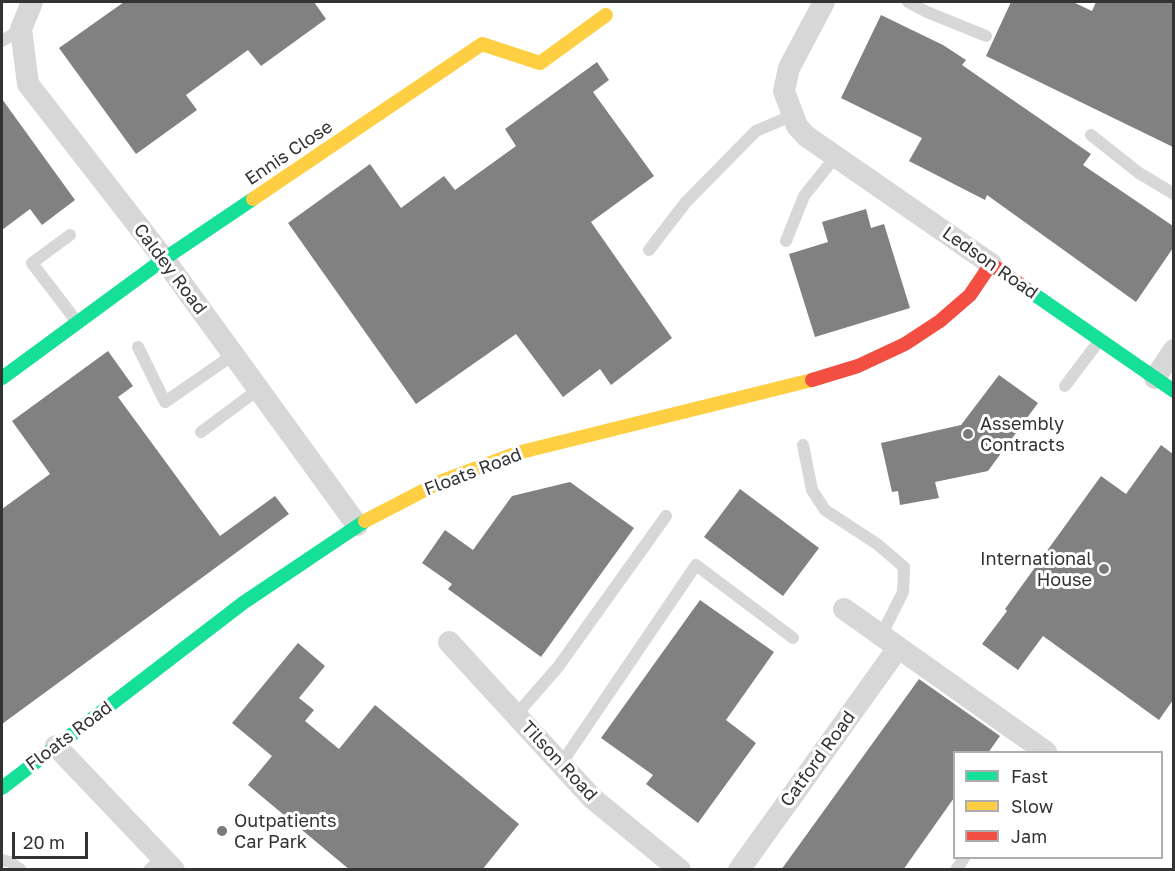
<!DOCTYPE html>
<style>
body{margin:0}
#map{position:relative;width:1175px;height:871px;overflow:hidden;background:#fff;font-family:"Golos Text",sans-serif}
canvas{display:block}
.frame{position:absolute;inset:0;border:3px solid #333;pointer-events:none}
.legend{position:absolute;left:953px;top:751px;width:210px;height:108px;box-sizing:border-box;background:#fff;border:2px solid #adadad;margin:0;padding:8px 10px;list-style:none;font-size:18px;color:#333}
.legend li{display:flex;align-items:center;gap:12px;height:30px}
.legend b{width:30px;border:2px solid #adadad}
.scale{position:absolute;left:12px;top:832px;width:76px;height:27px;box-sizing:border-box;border:3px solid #333;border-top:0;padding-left:8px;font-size:18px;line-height:21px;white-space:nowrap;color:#333;-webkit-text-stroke:4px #fff;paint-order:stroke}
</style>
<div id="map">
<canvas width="1175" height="871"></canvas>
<div class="frame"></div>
<ul class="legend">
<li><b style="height:8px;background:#16e098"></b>Fast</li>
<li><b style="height:8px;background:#ffcf43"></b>Slow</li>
<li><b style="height:8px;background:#f24e42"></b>Jam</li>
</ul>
<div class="scale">20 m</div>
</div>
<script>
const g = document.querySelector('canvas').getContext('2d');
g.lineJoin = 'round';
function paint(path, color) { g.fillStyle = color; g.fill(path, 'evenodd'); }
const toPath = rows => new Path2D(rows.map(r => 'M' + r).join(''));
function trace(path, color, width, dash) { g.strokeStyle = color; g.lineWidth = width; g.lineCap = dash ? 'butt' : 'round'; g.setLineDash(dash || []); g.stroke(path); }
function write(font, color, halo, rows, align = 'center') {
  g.font = font + ' "Golos Text",sans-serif'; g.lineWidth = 6; g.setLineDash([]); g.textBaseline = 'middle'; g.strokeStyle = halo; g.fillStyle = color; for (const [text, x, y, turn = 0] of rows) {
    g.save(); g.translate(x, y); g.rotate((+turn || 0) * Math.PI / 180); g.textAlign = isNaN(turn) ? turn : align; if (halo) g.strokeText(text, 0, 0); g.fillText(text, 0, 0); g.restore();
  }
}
paint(toPath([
 [124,2,314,2,326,19,261,66,248,50,186,95,197,110,136,154,59,48],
 [1011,2,1073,2,1092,11,1096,2,1173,2,1173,147,986,56],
 [881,15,943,45,966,60,962,65,1091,154,1083,165,1173,226,1173,248,1136,302,987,195,985,200,909,161,922,138,841,98],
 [597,62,609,80,593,92,654,176,591,222,672,338,611,385,600,369,563,397,516,334,416,404,288,223,370,164,401,208,444,176,455,190,516,146,505,129],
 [2,99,75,200,42,225,30,209,2,230],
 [866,209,871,228,884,224,910,308,815,337,789,254,828,242,822,222],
 [108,351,133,386,118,397,220,536,275,496,289,514,2,724,2,509,50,474,12,421],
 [999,375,1038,403,988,471,935,482,939,498,900,505,898,491,892,492,881,443,961,425],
 [1161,445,1173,454,1173,700,1159,720,1043,636,1018,670,982,644,1007,611,1005,609,1101,476,1126,494],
 [570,482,634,528,541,657,448,589,452,584,422,563,445,530,473,550,512,496],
 [740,489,819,548,783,596,704,537],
 [700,600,774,652,726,720,756,743,698,823,646,784,653,775,601,738],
 [298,643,325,666,299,698,314,710,305,721,339,749,375,705,519,824,482,870,350,870,248,785,272,756,232,723],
 [919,679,1000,736,988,753,954,753,954,798,903,870,781,870]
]), '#818181');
trace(toPath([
 [908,2,927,12,986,36],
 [2,41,21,29],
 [1091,135,1139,173,1174,194],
 [70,235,32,263,77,322],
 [786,241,804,196,836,156],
 [649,250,686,202,756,131,791,116],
 [138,347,165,402,233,355],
 [1065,386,1099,341],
 [201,432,259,389],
 [803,445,812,490,825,510,877,544,904,567,903,592,881,636],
 [516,715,558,667,666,516],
 [561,764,696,565,793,638],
 [2,860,10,862,21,870],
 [149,870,162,857],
 [956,870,964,858]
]), '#d7d7d7', 12);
trace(toPath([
 [32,2,21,29,28,84,164,259,357,525],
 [824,2,789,68,784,91,797,126,806,136,991,264],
 [1155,378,1174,350],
 [844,609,1046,752],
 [449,642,592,798,680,870],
 [56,746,174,870],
 [739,870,898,648]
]), '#d7d7d7', 22);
trace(toPath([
 [1025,288,1174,391],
 [2,378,164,259,253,199],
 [2,788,243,603,365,521]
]), '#16e098', 14);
trace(toPath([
 [253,199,482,44,540,63,606,15],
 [365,521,442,481,517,453,812,380]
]), '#ffcf43', 14);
trace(toPath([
 [812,380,858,366,905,344,940,321,970,295,991,264,1025,288]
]), '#f24e42', 14);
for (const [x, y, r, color] of [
 [968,434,6,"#7a7a7a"],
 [1104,569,6,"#7a7a7a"],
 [222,831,6,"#7a7a7a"]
]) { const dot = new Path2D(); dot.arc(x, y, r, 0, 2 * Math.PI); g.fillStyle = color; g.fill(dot); trace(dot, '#fff', 2); }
write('18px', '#333', '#fff', [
 ["Ennis Close",289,153,-34],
 ["Ledson Road",990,263,35],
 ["Caldey Road",170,269,53],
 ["Floats Road",473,472,-21],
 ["Floats Road",69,736,-37],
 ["Catford Road",818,759,-54],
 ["Tilson Road",559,761,47]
]);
write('18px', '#333', '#fff', [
 ["Assembly",980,424],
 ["Contracts",980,445],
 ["International",1092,559,"right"],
 ["House",1092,580,"right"],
 ["Outpatients",234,821],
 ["Car Park",234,842]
], 'left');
</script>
